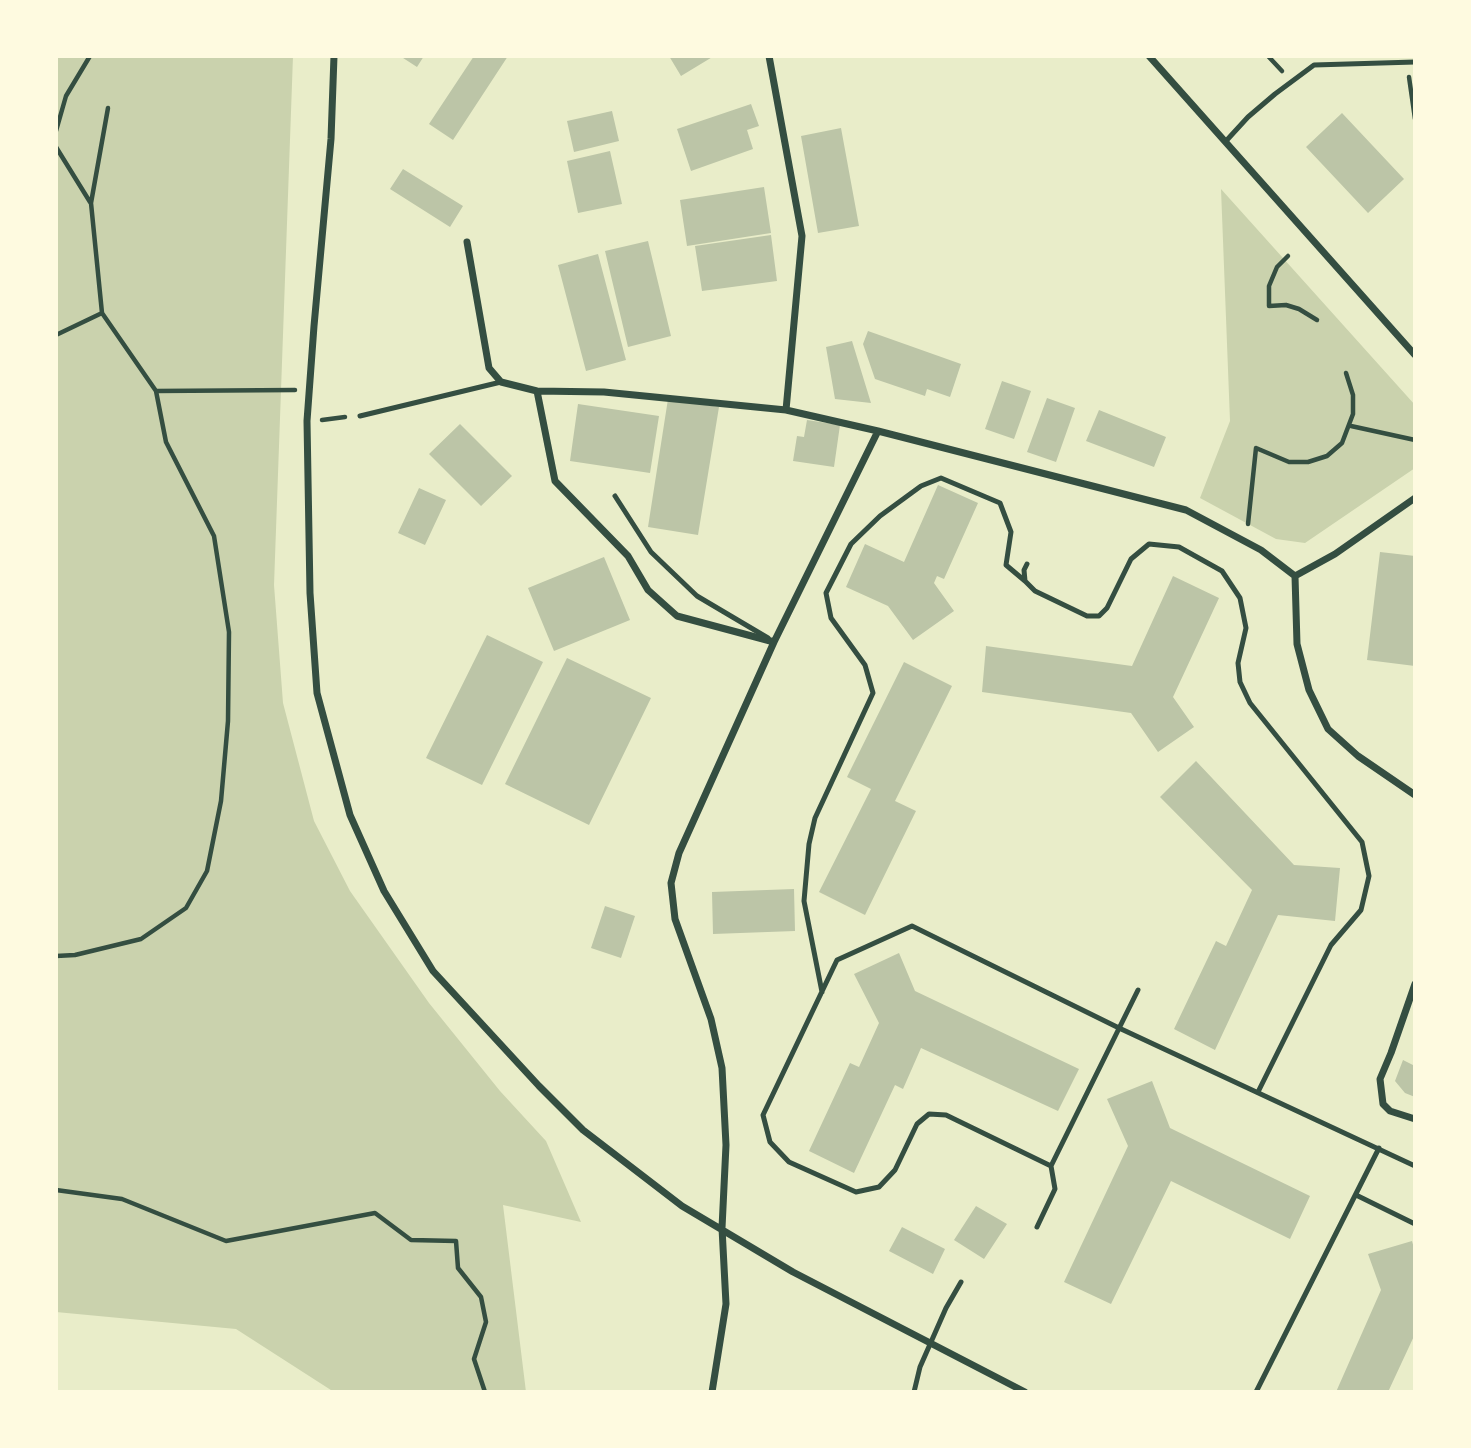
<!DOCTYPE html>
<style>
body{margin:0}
#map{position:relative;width:1471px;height:1448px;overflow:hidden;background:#e9edc9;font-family:"Libre Baskerville",serif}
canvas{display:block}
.frame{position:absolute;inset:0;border:58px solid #fefae0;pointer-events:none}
</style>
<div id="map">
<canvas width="1471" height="1448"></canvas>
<div class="frame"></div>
</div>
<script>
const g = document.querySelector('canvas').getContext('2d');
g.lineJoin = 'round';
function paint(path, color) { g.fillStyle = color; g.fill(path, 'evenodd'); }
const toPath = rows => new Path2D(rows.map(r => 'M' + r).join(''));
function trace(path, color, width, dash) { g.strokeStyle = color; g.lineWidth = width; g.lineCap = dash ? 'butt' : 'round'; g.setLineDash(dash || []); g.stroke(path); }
paint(toPath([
 [56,56,293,56,274,585,283,703,314,821,350,891,429,1003,500,1091,546,1141,581,1222,503,1205,526,1392,334,1392,236,1329,56,1312],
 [1221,189,1415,405,1415,468,1305,543,1276,539,1200,498,1230,421]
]), '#cad2ad');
paint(toPath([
 [400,56,424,56,417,67],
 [474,56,508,56,453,140,429,124],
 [669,56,714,56,681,76],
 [751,104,759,126,747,130,753,149,691,171,677,129],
 [612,111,619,141,574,152,567,121],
 [1342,113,1404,179,1368,213,1306,147],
 [841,128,859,226,818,233,801,136],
 [610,151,622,204,578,213,567,161],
 [403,169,463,206,450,227,390,189],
 [764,187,771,233,687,246,680,200],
 [771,235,777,281,702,291,695,246],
 [648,241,671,336,628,347,605,251],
 [598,254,626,360,586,371,558,265],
 [868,331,961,364,950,397,927,389,925,396,875,379,863,344],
 [852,341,871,403,835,399,826,347],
 [1002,381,1031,391,1014,439,985,429],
 [1047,398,1075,408,1056,462,1027,452],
 [668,399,719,407,698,535,648,527],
 [578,404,659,416,650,473,570,461],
 [1099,410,1166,437,1154,467,1086,441],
 [807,420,840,425,834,467,793,461,797,436,804,437],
 [460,424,512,476,481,506,429,454],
 [938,485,978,503,944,579,937,576,934,583,954,611,913,640,888,606,846,587,865,544,904,562],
 [419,488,446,500,425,545,398,533],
 [1380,552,1415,556,1415,666,1367,660],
 [604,557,630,620,554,651,528,588],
 [1173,576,1219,598,1173,697,1194,727,1158,752,1131,713,982,692,986,646,1132,666],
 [487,635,543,662,482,785,426,758],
 [567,658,651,698,589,825,505,784],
 [904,662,952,686,895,801,916,811,865,915,819,892,871,789,847,777],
 [1196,761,1294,865,1340,868,1335,921,1278,915,1215,1050,1174,1029,1216,941,1226,946,1252,890,1160,797],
 [794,889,795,931,713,934,712,892],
 [605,906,635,916,621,958,591,948],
 [899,953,915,991,1079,1069,1058,1111,921,1048,903,1089,895,1085,854,1173,809,1151,850,1063,859,1067,879,1023,854,974],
 [1403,1060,1415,1066,1415,1097,1405,1093,1395,1081],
 [1152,1081,1170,1128,1310,1196,1290,1239,1171,1181,1111,1304,1064,1282,1128,1146,1107,1099],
 [976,1206,1007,1224,984,1259,954,1240],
 [902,1227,945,1249,933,1274,889,1251],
 [1412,1241,1415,1252,1415,1334,1388,1392,1336,1392,1381,1290,1368,1254]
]), '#bcc5a7');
trace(toPath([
 [1268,56,1282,71],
 [1409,77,1415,119],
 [108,108,91,203,102,313,156,391,295,390],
 [56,131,66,96,90,56],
 [56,147,90,202],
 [1288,256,1277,267,1269,286,1269,306,1286,305,1299,309,1317,320],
 [56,335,102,313],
 [322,420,345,417],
 [1351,426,1415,440],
 [1248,524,1256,448,1289,462,1308,462,1327,456,1342,443,1353,414,1353,395,1346,373],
 [56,956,75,955,141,939,186,908,207,871,221,801,228,721,229,632,214,536,166,442,156,391],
 [56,1190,122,1199,226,1241,375,1213,411,1240,456,1241,458,1268,481,1297,486,1322,474,1359,485,1392]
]), '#344e41', 4.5);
trace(toPath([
 [1226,141,1248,117,1275,94,1314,65,1415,62],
 [360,416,501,382],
 [615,496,651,552,697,596,768,638],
 [1027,564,1024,570,1025,581,1035,591,1087,616,1099,616,1107,608,1131,559,1149,544,1179,547,1222,571,1240,598,1246,628,1238,663,1240,682,1250,703,1362,842,1369,876,1361,910,1331,945,1258,1092],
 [822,992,804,901,809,844,815,818,873,693,865,665,831,618,826,593,851,544,880,516,921,486,941,478,1000,503,1011,532,1006,565,1025,581],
 [1051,1166,946,1115,929,1114,917,1124,895,1170,879,1187,856,1192,789,1162,770,1142,763,1115,837,960,912,926,1119,1028,1415,1166],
 [1356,1195,1415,1224],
 [1037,1227,1055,1189,1051,1166,1138,990],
 [914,1392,920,1367,946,1308,961,1282],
 [1256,1392,1379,1148]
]), '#344e41', 5);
trace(toPath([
 [334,56,331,139,314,326,307,421,310,593,317,693,350,815,384,891,433,971,539,1086,583,1130,682,1206,793,1272,1025,1392],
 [769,56,802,236,786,410,878,431],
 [1149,56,1415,355],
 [467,242,489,368,501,382,537,391,604,392,786,410],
 [537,391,555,481,628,556,648,590,677,616,774,642],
 [1295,576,1335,554,1415,498],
 [1415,984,1391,1053,1380,1079,1383,1104,1390,1111,1415,1119],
 [712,1392,726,1304,722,1228,726,1145,722,1068,711,1019,675,919,671,883,679,853,774,642,878,431,1186,510,1261,550,1295,576,1297,644,1309,690,1328,729,1358,756,1415,795]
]), '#344e41', 7);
</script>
